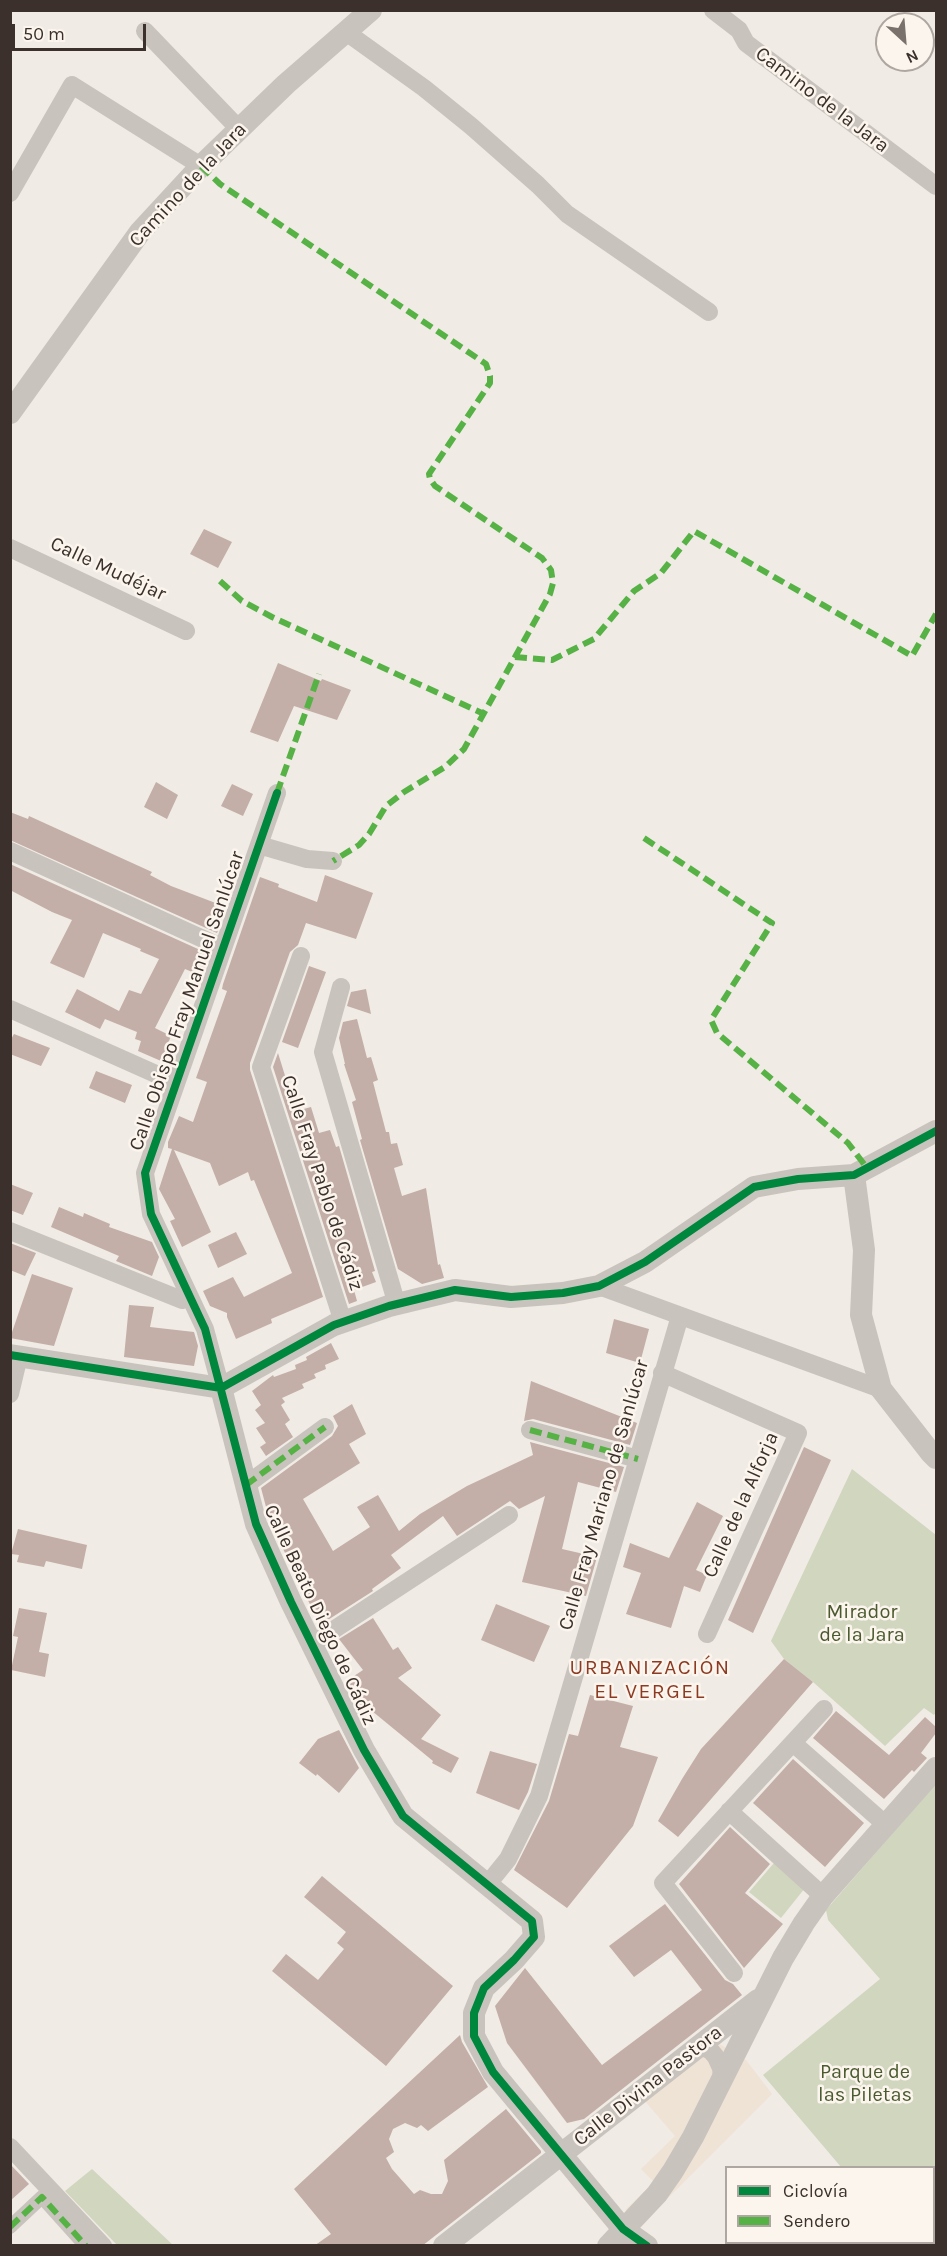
<!DOCTYPE html>
<meta charset="utf-8">
<style>
body{margin:0}
#map{position:relative;width:947px;height:2256px;overflow:hidden;background:#f0ebe5;font-family:Karla,sans-serif}
canvas{display:block}
.frame{position:absolute;inset:0;border:12px solid #3b302b;pointer-events:none}
.legend{position:absolute;left:725px;top:2166px;width:210px;height:78px;box-sizing:border-box;background:#fbf5ee;border:2px solid #aea6a0;margin:0;padding:8px 10px;list-style:none;font-size:18px;color:#3b302b}
.legend li{display:flex;align-items:center;gap:12px;height:30px}
.legend b{width:30px;border:2px solid #aea6a0}
.north{position:absolute;left:875px;top:12px;width:60px;height:60px;box-sizing:border-box;background:#fbf5ee;border:2px solid #aea6a0;border-radius:50%;rotate:154deg;font-size:16px;font-weight:700;line-height:24px;text-align:center;color:#3b302b}
.north::after{content:'';display:block;margin:auto;width:21px;height:27px;background:#7a716c;clip-path:polygon(50% 0,100% 100%,50% 72%,0 100%)}
.scale{position:absolute;left:12px;top:24px;width:134px;height:27px;box-sizing:border-box;border:3px solid #3b302b;border-top:0;padding-left:8px;font-size:18px;line-height:21px;white-space:nowrap;color:#3b302b;-webkit-text-stroke:4px #fbf5ee;paint-order:stroke}
</style>
<div id="map">
<canvas width="947" height="2256"></canvas>
<div class="frame"></div>
<ul class="legend">
<li><b style="height:8px;background:#00873e"></b>Ciclovía</li>
<li><b style="height:8px;background:#57b246"></b>Sendero</li>
</ul>
<div class="north">N</div>
<div class="scale">50 m</div>
</div>
<script>
const g = document.querySelector('canvas').getContext('2d');
g.lineJoin = 'round';
function paint(path, color) { g.fillStyle = color; g.fill(path, 'evenodd'); }
const toPath = rows => new Path2D(rows.map(r => 'M' + r).join(''));
function trace(path, color, width, dash) { g.strokeStyle = color; g.lineWidth = width; g.lineCap = dash ? 'butt' : 'round'; g.setLineDash(dash || []); g.stroke(path); }
function write(font, color, halo, rows, align = 'center') {
  g.font = font + ' Karla,sans-serif'; g.lineWidth = 5; g.setLineDash([]); g.textBaseline = 'middle'; g.strokeStyle = halo; g.fillStyle = color; for (const [text, x, y, turn = 0] of rows) {
    g.save(); g.translate(x, y); g.rotate((+turn || 0) * Math.PI / 180); g.textAlign = isNaN(turn) ? turn : align; if (halo) g.strokeText(text, 0, 0); g.fillText(text, 0, 0); g.restore();
  }
}
paint(toPath([
 [852,1469,936,1535,936,1712,934,1715,924,1708,885,1746,813,1682,784,1659,771,1641],
 [936,1783,936,2245,906,2245,904,2243,934,2242,934,2168,841,2167,763,2075,880,1979,828,1920,826,1910],
 [774,1863,805,1888,781,1918,749,1892],
 [92,2169,173,2245,117,2245,65,2191]
]), '#d1d6bf');
paint(toPath([
 [716,2042,746,2060,772,2094,651,2215,625,2210,654,2182,641,2169,675,2136,644,2100]
]), '#eee3d5');
paint(toPath([
 [204,529,232,542,218,568,190,554],
 [278,663,321,681,322,679,351,690,337,720,294,706,278,742,250,732],
 [156,782,178,795,167,819,144,807],
 [232,784,253,794,243,816,221,806],
 [10,812,28,819,29,816,152,872,150,875,171,886,226,907,217,933,10,840],
 [10,864,209,954,202,976,185,969,155,1028,171,1036,161,1061,138,1051,141,1041,135,1039,137,1032,105,1019,100,1029,65,1012,77,989,119,1011,129,990,141,994,159,959,140,951,141,949,103,933,84,978,50,963,72,920,52,912,10,890],
 [325,875,373,893,356,939,306,923,298,945,290,952,250,1063,250,1070,323,1297,271,1319,272,1323,236,1339,227,1317,227,1313,210,1306,203,1291,233,1277,244,1297,292,1273,254,1180,251,1181,248,1172,219,1186,210,1163,174,1150,211,1232,182,1247,170,1221,175,1219,159,1189,172,1149,168,1148,168,1142,179,1116,193,1122,207,1082,196,1078,227,991,222,989,223,984,260,877,279,884,278,887,317,902],
 [309,966,326,972,298,1048,282,1042],
 [366,989,371,1014,347,1006,351,992],
 [357,1019,367,1058,371,1057,378,1080,373,1082,386,1132,389,1132,391,1144,397,1143,403,1165,394,1168,402,1196,426,1188,438,1265,440,1264,444,1278,422,1284,398,1269,360,1140,362,1139,352,1102,356,1100,344,1064,345,1064,339,1038,343,1022],
 [14,1034,50,1048,41,1066,10,1054,10,1041],
 [278,1053,291,1095,296,1094,300,1110,311,1107,319,1133,330,1130,336,1147,339,1146,375,1271,372,1272,376,1282,354,1290,357,1301,349,1304,273,1067],
 [96,1071,132,1085,125,1103,89,1088],
 [10,1184,33,1193,23,1215,10,1210],
 [59,1207,83,1217,84,1213,110,1224,109,1227,152,1242,159,1257,152,1276,116,1261,119,1256,51,1227],
 [236,1232,247,1254,218,1268,208,1245],
 [10,1243,36,1253,25,1276,10,1270],
 [32,1274,73,1288,54,1346,10,1338],
 [129,1305,154,1307,150,1327,194,1332,198,1346,194,1366,124,1357],
 [614,1319,649,1329,640,1363,606,1353],
 [331,1343,339,1359,325,1365,326,1369,314,1374,316,1378,302,1384,304,1388,282,1398,285,1402,281,1405,290,1420,285,1424,293,1437,266,1456,260,1447,266,1443,256,1428,265,1423,255,1410,261,1405,252,1391,273,1375,274,1377,296,1369,295,1365,307,1360,306,1357],
 [531,1381,637,1423,630,1445,533,1419,524,1421],
 [352,1404,366,1434,349,1444,360,1463,303,1499,333,1551,370,1527,357,1507,378,1495,399,1531,420,1514,467,1486,533,1455,530,1442,624,1467,616,1492,578,1482,562,1549,597,1557,586,1596,522,1582,545,1496,519,1509,510,1501,457,1536,443,1516,391,1555,401,1568,372,1589,373,1591,320,1625,270,1522,261,1488,332,1436,338,1426,333,1416],
 [804,1447,831,1460,753,1633,728,1620],
 [697,1502,723,1516,696,1570,707,1575,700,1592,684,1586,671,1628,626,1614,641,1573,623,1567,630,1543,669,1558],
 [18,1529,87,1545,82,1569,46,1561,44,1567,17,1562,19,1555,11,1554],
 [496,1604,550,1626,534,1662,481,1640],
 [19,1608,47,1613,39,1652,49,1654,45,1677,11,1670,18,1637,13,1636],
 [373,1618,393,1650,398,1647,412,1668,398,1678,441,1715,421,1739,459,1758,451,1773,432,1763,433,1761,372,1711,363,1717,345,1682,363,1670,339,1639],
 [784,1659,813,1682,678,1837,658,1821,682,1779,701,1749],
 [590,1695,633,1706,620,1747,658,1757,633,1826,567,1908,514,1870,549,1801,569,1734,578,1736],
 [836,1711,889,1755,925,1717,936,1727,936,1733,921,1753,927,1758,914,1772,912,1770,884,1799,813,1738],
 [339,1730,359,1768,339,1793,317,1774,316,1776,299,1763,318,1739],
 [490,1751,537,1764,528,1792,519,1810,476,1793],
 [793,1759,864,1823,825,1867,753,1803],
 [730,1827,770,1864,745,1893,783,1924,744,1968,679,1884],
 [322,1876,453,1986,386,2066,272,1971,286,1954,318,1980,344,1949,337,1943,346,1932,304,1897],
 [665,1904,725,1980,733,1984,742,1995,584,2119,567,2123,507,2043,495,2006,525,1968,602,2065,702,1990,671,1950,634,1977,609,1946],
 [460,2035,462,2042,488,2087,428,2131,421,2125,417,2128,405,2123,393,2129,389,2139,394,2152,386,2158,392,2169,414,2194,420,2190,431,2194,442,2194,448,2181,444,2160,506,2109,541,2151,541,2153,422,2246,314,2246,331,2234,294,2189],
 [10,2164,29,2184,10,2201]
]), '#c3afa7');
trace(toPath([
 [10,2227,42,2197,86,2246]
]), '#c9c3be', 14);
trace(toPath([
 [713,10,739,30,746,43,936,186],
 [145,31,240,130],
 [346,32,424,88,471,126,538,185,567,214,709,312],
 [10,193,72,85,201,166],
 [10,548,186,631],
 [259,845,307,859,333,861],
 [10,851,223,948],
 [301,956,261,1067,343,1322],
 [341,987,323,1052,397,1305],
 [10,1009,176,1083],
 [10,1231,182,1300,190,1297],
 [599,1286,881,1389],
 [662,1373,798,1433,707,1634],
 [221,1388,205,1329,151,1214,145,1173,277,793],
 [10,1394,19,1356],
 [530,1430,638,1459],
 [246,1485,325,1427],
 [312,1644,509,1515],
 [793,1743,885,1824],
 [729,1811,823,1896],
 [487,1885,508,1859,539,1796,680,1316],
 [734,1973,663,1883,824,1709],
 [701,2046,711,2051,716,2057,721,2068,722,2078],
 [10,2147,103,2246]
]), '#c9c3be', 18);
trace(toPath([
 [10,413,140,232,201,166,286,84,371,10],
 [854,1175,864,1250,861,1315,881,1389,931,1453,936,1458],
 [10,1355,221,1388,334,1325,389,1306,455,1290,511,1297,563,1293,599,1286,645,1262,754,1187,798,1179,854,1175,936,1131],
 [221,1388,256,1524,291,1602,364,1750,403,1816,532,1921,534,1937,514,1960,484,1988,474,2013,474,2036,493,2072,623,2229,647,2246],
 [444,2246,758,2000],
 [608,2246,657,2194,673,2171,693,2137,783,1958,804,1923,823,1896,936,1768]
]), '#c9c3be', 22);
trace(toPath([
 [201,166,220,184,486,364,490,376,490,383,429,474,430,479,435,486,542,558,551,570,553,583,550,594,464,749,445,767,404,792,386,806,369,834,359,845,333,861],
 [220,581,242,601,272,617,484,714],
 [515,657,552,660,594,639,634,591,661,573,694,531,912,656,936,614],
 [277,793,319,674],
 [644,838,772,923,711,1020,717,1033,848,1143,867,1168],
 [530,1430,638,1459],
 [246,1485,325,1427],
 [10,2227,42,2197,86,2246]
]), '#57b246', 6, [12, 6]);
trace(toPath([
 [277,793,145,1173,151,1214,205,1329,256,1524,291,1602,364,1750,403,1816,532,1921,534,1937,514,1960,484,1988,474,2013,474,2036,493,2072,623,2229,647,2246],
 [10,1355,221,1388,334,1325,389,1306,455,1290,511,1297,563,1293,599,1286,645,1262,754,1187,798,1179,854,1175,936,1131]
]), '#00873e', 8);
write('20px', '#3b302b', '#fbf5ee', [
 ["Camino de la Jara",822,100,37],
 ["Camino de la Jara",188,185,-47],
 ["Calle Mudéjar",108,569,25],
 ["Calle Obispo Fray Manuel Sanlúcar",187,1001,-71],
 ["Calle Fray Pablo de Cádiz",322,1183,72],
 ["Calle Fray Mariano de Sanlúcar",604,1495,-74],
 ["Calle de la Alforja",741,1505,-66],
 ["Calle Beato Diego de Cádiz",320,1615,65],
 ["Calle Divina Pastora",648,2086,-38]
]);
write('20px', '#4a5a2e', '#fbf5ee', [
 ["Mirador",862,1612],
 ["de la Jara",862,1635],
 ["Parque de",865,2072],
 ["las Piletas",865,2095]
]);
g.letterSpacing = '1.5px';
write('21px', '#8c3b22', '#fbf5ee', [
 ["URBANIZACIÓN",650,1668],
 ["EL VERGEL",650,1692]
]);
g.letterSpacing = '0px';
</script>
